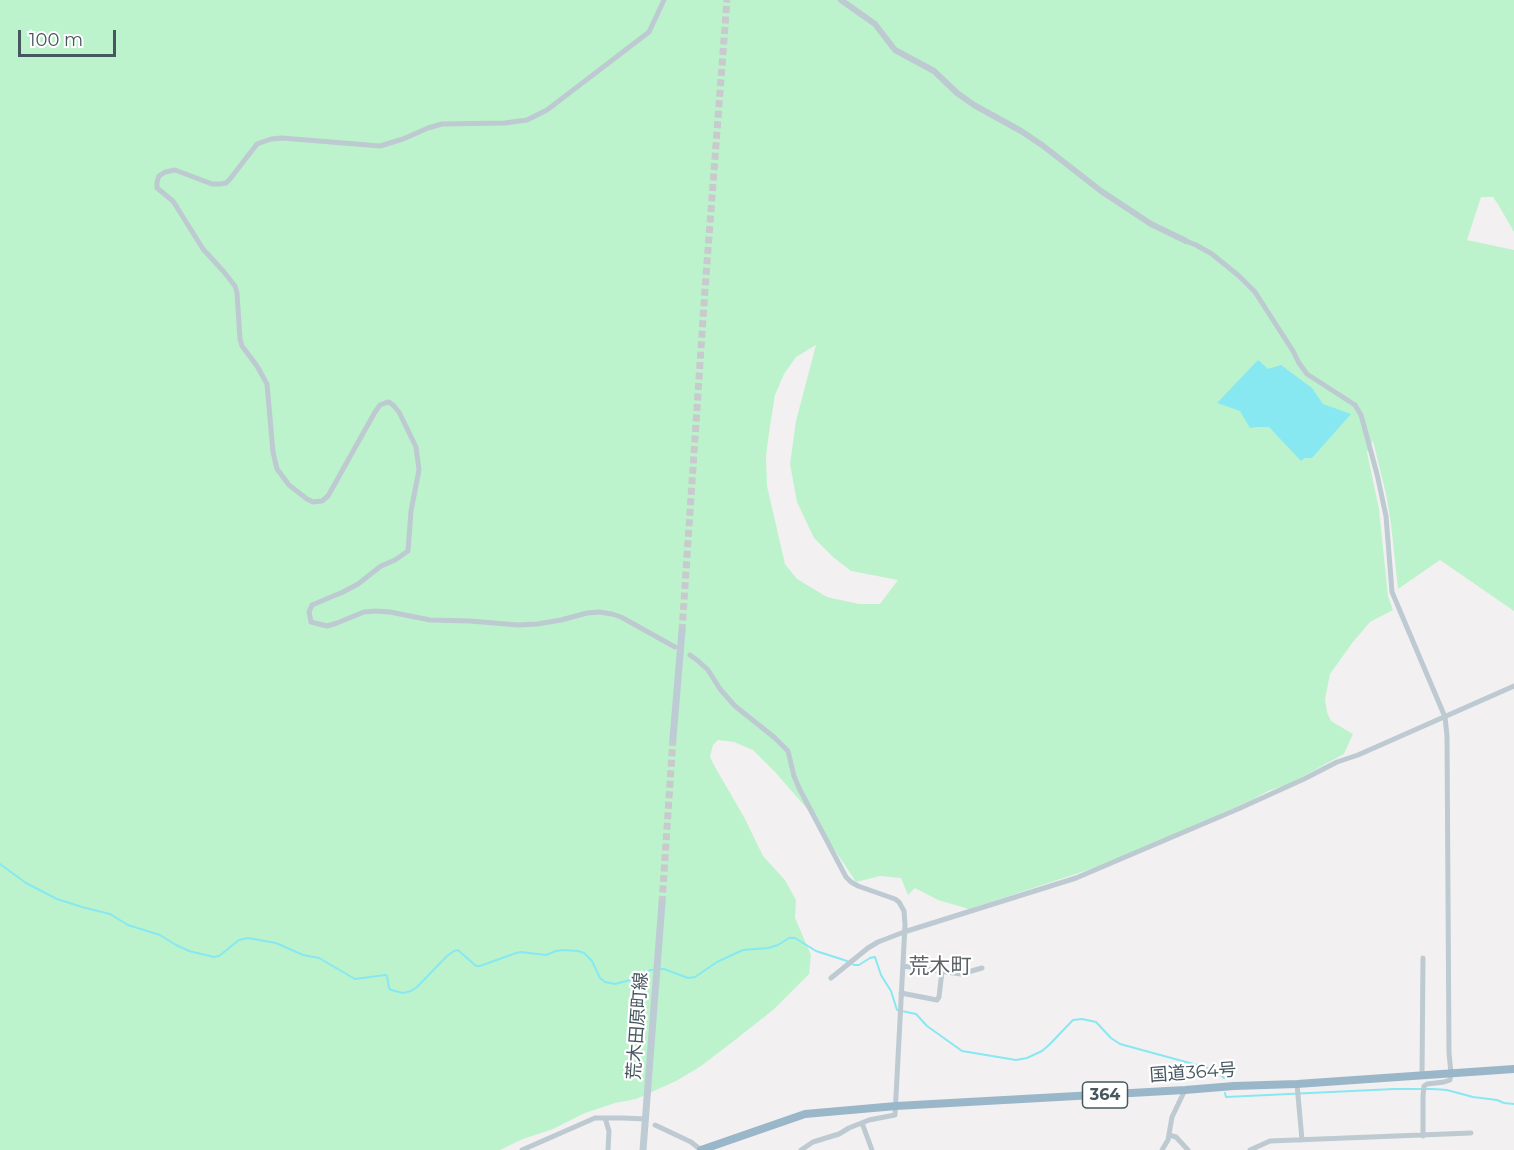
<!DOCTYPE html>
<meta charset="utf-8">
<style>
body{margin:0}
#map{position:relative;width:1514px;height:1150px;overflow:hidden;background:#f3f0f1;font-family:Montserrat,sans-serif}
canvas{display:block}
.scale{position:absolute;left:18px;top:30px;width:98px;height:27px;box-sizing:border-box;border:3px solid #475760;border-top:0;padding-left:8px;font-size:18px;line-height:21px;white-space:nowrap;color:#475760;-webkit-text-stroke:4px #fff;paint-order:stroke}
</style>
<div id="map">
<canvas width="1514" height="1150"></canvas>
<div class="scale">100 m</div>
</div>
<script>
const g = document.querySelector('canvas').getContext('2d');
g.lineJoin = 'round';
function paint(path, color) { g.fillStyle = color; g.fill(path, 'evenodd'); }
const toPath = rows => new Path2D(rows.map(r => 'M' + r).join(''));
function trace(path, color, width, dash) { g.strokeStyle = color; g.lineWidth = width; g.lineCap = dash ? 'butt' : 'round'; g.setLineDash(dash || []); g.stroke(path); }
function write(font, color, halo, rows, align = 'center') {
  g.font = font + ' Montserrat,"Noto Sans JP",sans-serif'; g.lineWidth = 4.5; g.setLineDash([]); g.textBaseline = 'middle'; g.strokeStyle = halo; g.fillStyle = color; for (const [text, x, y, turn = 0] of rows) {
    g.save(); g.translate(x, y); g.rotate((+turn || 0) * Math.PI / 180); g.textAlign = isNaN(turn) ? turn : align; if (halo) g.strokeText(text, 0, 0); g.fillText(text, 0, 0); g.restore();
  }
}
paint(toPath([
 [0,0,1514,0,1514,232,1499,206,1493,197,1481,197,1467,240,1514,250,1514,611,1440,560,1398,589,1391,524,1386,494,1373,441,1367,452,1379,509,1388,596,1393,610,1370,622,1353,642,1330,674,1325,699,1327,712,1331,721,1353,734,1344,754,1289,784,1268,791,1252,800,1143,848,1091,869,969,909,938,900,915,888,908,895,901,878,880,876,856,882,809,811,775,772,753,750,734,742,718,740,713,745,710,757,715,767,744,817,763,856,785,880,796,900,795,918,811,955,809,974,773,1010,735,1040,701,1066,676,1081,636,1099,615,1103,585,1113,553,1129,523,1139,500,1150,0,1150],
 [816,345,796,421,790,464,797,502,814,538,833,557,851,571,898,580,880,604,859,604,827,597,797,579,785,564,767,486,766,456,770,426,775,395,784,374,796,357]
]), '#bdf3cc');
paint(toPath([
 [1258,360,1268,369,1281,365,1312,388,1323,404,1351,414,1312,458,1305,458,1301,461,1269,427,1258,427,1250,428,1240,411,1217,403]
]), '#87e8f2');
trace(toPath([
 [0,864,26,883,57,899,82,907,110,914,128,925,160,935,176,945,189,951,214,957,219,956,239,940,248,938,276,943,303,955,319,958,355,979,385,975,387,976,389,988,391,990,403,993,411,991,417,987,447,956,454,951,458,950,476,966,480,966,516,953,521,952,546,955,556,951,563,950,578,951,584,953,592,961,600,978,605,982,615,984,634,979,650,970,664,969,688,978,695,977,717,962,743,950,768,948,778,945,789,938,795,938,816,951,847,961,854,965,859,965,870,958,875,957,881,975,891,991,897,1010,916,1014,927,1026,962,1051,1016,1060,1027,1058,1042,1051,1049,1045,1073,1020,1082,1019,1096,1022,1111,1038,1120,1044,1208,1068,1218,1072,1224,1078],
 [1225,1093,1226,1097,1394,1089,1433,1089,1447,1090,1473,1097,1497,1100,1504,1103,1514,1104]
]), '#87e8f2', 2);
trace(toPath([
 [682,631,705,289,727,0],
 [662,903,673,738]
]), '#c8cacd', 7, [7, 3.5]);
trace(toPath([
 [664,0,649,32,547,110,527,120,505,123,442,124,428,128,403,139,380,146,282,138,271,139,257,144,230,179,226,183,220,184,212,184,175,170,165,172,159,176,157,182,157,188,173,201,203,249,224,272,235,286,237,293,240,339,242,346,257,366,267,384,273,452,277,469,289,485,307,499,313,502,322,501,328,496,375,412,380,405,385,403,389,402,394,406,399,412,416,447,419,470,411,511,408,551,395,560,381,566,358,584,343,592,312,605,309,612,311,622,327,626,337,623,364,612,376,611,390,612,430,620,470,621,518,625,537,624,561,620,587,613,599,612,612,614,621,617,675,647],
 [1186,241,1196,245,1212,254,1239,276,1255,292,1293,351,1299,363,1307,374,1355,405,1361,415,1377,474,1386,516,1392,592,1445,717,1447,736,1449,1053,1451,1073,1450,1080,1444,1082,1427,1084,1424,1086,1423,1096,1423,1136],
 [690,655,697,660,708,670,720,689,735,706,775,738,788,751,794,776,799,788,846,877,851,882,858,886,895,899,899,902,904,911,905,925,895,1115,869,1120,849,1128,839,1134,813,1142,801,1150],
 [903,966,961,974,982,968],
 [831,978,868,948,878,942,904,932,1076,878,1238,809,1304,779,1337,762,1358,755,1514,686],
 [901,993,937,1000,939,997,942,971],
 [1422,1076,1423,958],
 [1297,1084,1302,1140],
 [605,1118,609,1131,608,1150],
 [862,1123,872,1150],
 [655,1125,691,1142,701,1150],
 [1169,1135,1176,1137,1188,1150],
 [522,1150,595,1118,623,1118,646,1119],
 [1162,1150,1168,1140,1172,1117,1185,1090],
 [1250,1150,1270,1141,1471,1133]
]), '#bdcad1', 5);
trace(toPath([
 [841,0,875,24,895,50,934,71,957,93,974,105,1021,131,1042,145,1101,191,1151,224,1186,241]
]), '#bdcad1', 6);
trace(toPath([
 [673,738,682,631],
 [643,1150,662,903]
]), '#bdcbd5', 7);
trace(toPath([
 [701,1150,805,1114,896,1106,1185,1090,1234,1086,1297,1084,1514,1069]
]), '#9ab7ca', 8);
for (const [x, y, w] of [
 [1105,1095,45]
]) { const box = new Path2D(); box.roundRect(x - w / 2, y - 13, w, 26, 4.5); g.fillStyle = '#fff'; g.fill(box); trace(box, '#475760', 1.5); }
write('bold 16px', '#475760', null, [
 ["364",1105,1095]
]);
write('18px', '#475760', '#fff', [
 ["荒木田原町線",638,1026,-86],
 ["国道364号",1193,1073,-4]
]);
write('21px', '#5c6266', '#fff', [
 ["荒木町",940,967]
]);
</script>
